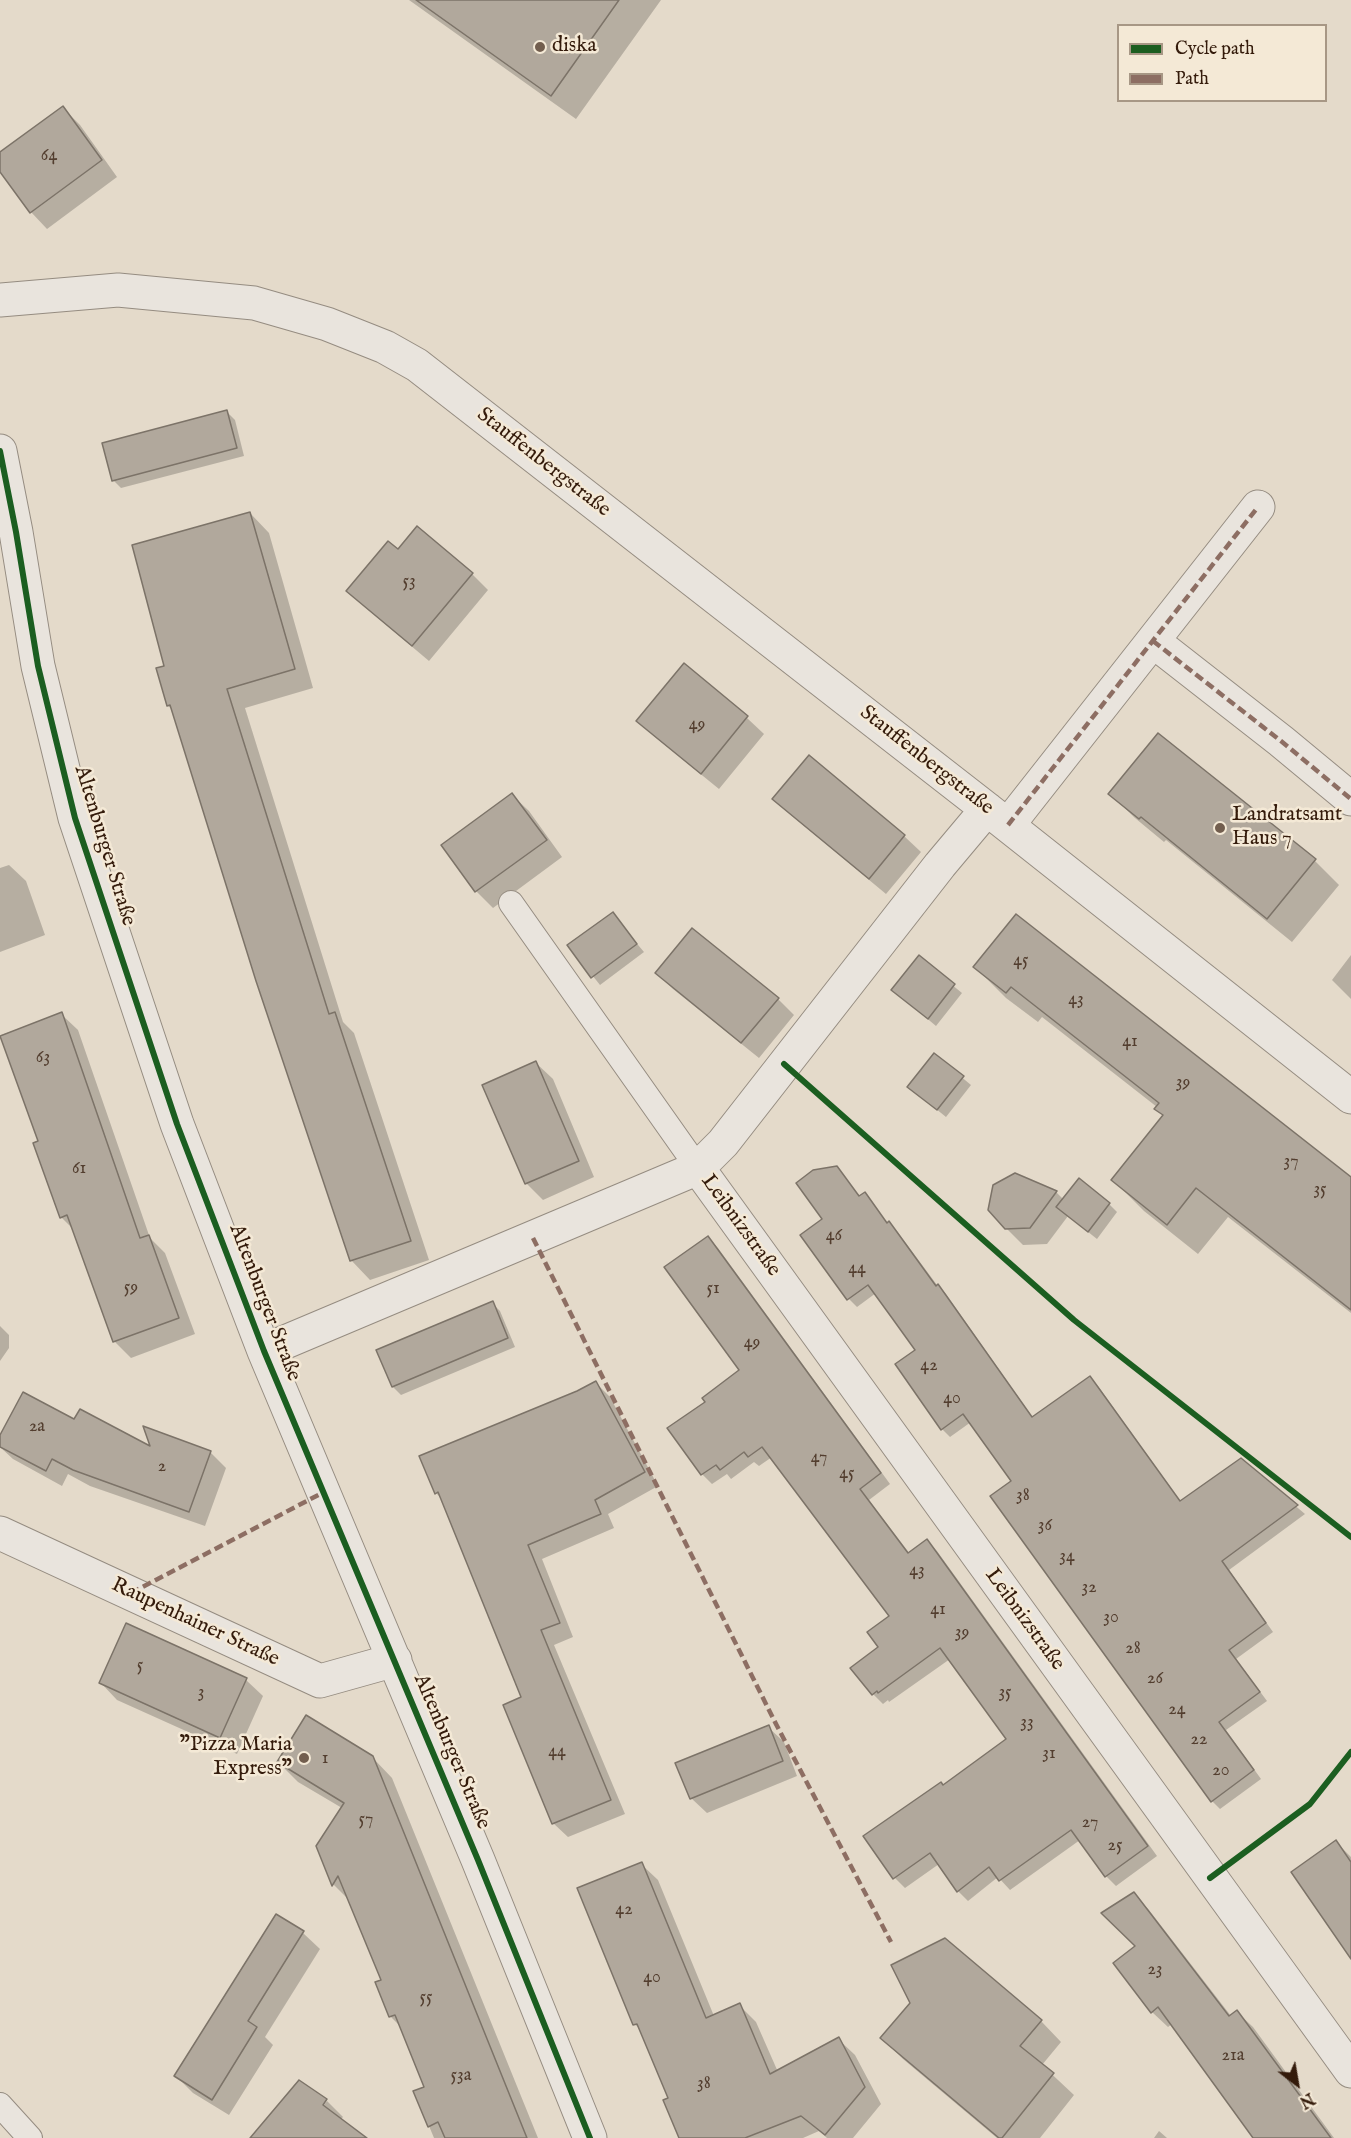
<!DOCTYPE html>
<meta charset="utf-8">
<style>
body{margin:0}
#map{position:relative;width:1351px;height:2138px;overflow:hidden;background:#e4daca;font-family:"IM FELL English",serif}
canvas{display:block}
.legend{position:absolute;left:1117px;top:24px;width:210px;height:78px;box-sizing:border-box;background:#f4e9d6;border:2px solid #a79785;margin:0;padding:8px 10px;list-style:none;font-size:18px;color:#341b0b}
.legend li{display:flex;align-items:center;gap:12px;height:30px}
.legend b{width:30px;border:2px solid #a79785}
.north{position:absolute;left:1267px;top:2054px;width:60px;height:60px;-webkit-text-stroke:4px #f4e9d6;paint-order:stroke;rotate:149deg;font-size:16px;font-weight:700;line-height:24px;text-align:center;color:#341b0b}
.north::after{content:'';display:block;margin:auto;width:21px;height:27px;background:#341b0b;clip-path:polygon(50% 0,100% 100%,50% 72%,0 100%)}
</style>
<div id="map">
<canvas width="1351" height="2138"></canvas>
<ul class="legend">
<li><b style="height:8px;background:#1b5e20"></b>Cycle path</li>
<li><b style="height:8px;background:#8d6e63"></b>Path</li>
</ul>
<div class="north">N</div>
</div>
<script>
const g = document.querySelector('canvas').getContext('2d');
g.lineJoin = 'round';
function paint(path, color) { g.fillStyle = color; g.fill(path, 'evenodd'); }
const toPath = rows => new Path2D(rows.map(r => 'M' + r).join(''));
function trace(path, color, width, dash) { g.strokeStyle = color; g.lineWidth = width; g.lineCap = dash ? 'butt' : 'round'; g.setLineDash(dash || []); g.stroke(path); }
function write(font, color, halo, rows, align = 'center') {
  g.font = font + ' "IM FELL English",serif'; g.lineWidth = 5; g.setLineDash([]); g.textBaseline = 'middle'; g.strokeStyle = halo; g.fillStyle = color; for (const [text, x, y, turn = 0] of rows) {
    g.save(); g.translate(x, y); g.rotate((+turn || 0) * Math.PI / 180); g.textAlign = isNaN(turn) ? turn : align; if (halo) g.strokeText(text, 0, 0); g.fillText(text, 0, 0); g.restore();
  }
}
paint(toPath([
 [409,0,661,0,576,119],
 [63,108,80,125,117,177,47,229,31,212,0,169,0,154],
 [227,412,235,420,244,456,121,488,113,480],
 [250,513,269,533,313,688,245,708,343,1022,354,1033,429,1260,370,1280,351,1260,173,710,168,706,166,667],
 [472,574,488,590,429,661,365,607,348,591],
 [684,665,747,718,764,734,719,789,655,737,638,721],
 [809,757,904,836,921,852,886,894,791,815,774,798],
 [1110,794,1315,861,1339,885,1292,942,1166,840,1164,842,1135,818],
 [512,795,529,811,562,857,493,908,476,891],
 [9,865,26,881,45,935,0,952,0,868],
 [612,914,644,952,600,985,569,946],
 [1016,916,1351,1180,1351,1313,1228,1217,1198,1254,1144,1211,1113,1180,1164,1116,1156,1109,1157,1107,1042,1017,1038,1022,1006,998,975,967],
 [1351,955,1351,999,1332,980],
 [919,958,962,993,936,1026,893,990],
 [657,973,778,999,794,1015,759,1058,673,989],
 [61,1014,78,1030,150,1238,165,1253,195,1334,131,1358,114,1341,74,1230,61,1217,40,1142,1,1035],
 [935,1055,971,1085,946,1117,909,1087],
 [536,1063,553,1079,594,1177,543,1200,526,1183],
 [837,1168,860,1197,865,1194,888,1224,897,1231,937,1285,946,1294,1033,1418,1090,1378,1098,1386,1181,1502,1241,1460,1305,1514,1229,1570,1273,1632,1236,1659,1267,1701,1226,1730,1261,1779,1220,1809,1212,1801,1013,1481,971,1422,950,1437,942,1429,897,1365,917,1350,876,1293,857,1307,849,1299,803,1235,825,1219],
 [1015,1175,1056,1192,1064,1200,1109,1204,1117,1212,1097,1239,1068,1216,1047,1244,1023,1245,1006,1228],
 [708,1238,718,1248,890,1484,869,1500,910,1554,927,1541,937,1551,1157,1856,1116,1886,1106,1876,1080,1840,1010,1890,998,1877,968,1901,958,1891,939,1864,905,1888,895,1878,943,1787,1008,1739,950,1659,889,1702,888,1700,883,1704,873,1694,880,1648,891,1616,772,1457,759,1466,754,1462,731,1479,727,1474,712,1484,702,1474,669,1429,707,1402,741,1371],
 [492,1303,500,1311,515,1347,401,1395,393,1387,378,1351],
 [0,1326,9,1335,9,1348,0,1361],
 [596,1383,610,1397,658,1486,608,1514,614,1528,542,1559,573,1637,554,1645,625,1814,568,1837,553,1823,523,1698,443,1500,436,1493,577,1392],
 [74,1421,153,1450,210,1452,226,1468,205,1526,90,1486,68,1474,62,1486,13,1459,0,1447,0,1438],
 [246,1680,263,1696,237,1754,117,1700,101,1683],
 [768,1727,784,1742,797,1776,707,1813,691,1798],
 [372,1757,392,1778,538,2138,434,2138,415,2092,426,2088,402,2028,390,2016,383,1981,351,1902,334,1885,318,1846,342,1808,298,1782,278,1762],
 [1336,1842,1351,1857,1351,1956],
 [641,1864,658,1880,714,2016,739,2005,756,2022,778,2072,838,2039,855,2055,881,2104,853,2138,827,2138,819,2131,803,2138,684,2138,670,2099,641,2031,635,2024],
 [1134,1894,1149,1910,1231,2016,1237,2012,1253,2027,1334,2138,1255,2138,1172,2024,1168,2027,1152,2012,1137,1946],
 [276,1916,303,1933,320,1949,265,2037,273,2045,229,2115,193,2093,176,2076],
 [1041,2021,1061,2042,1042,2065,1074,2095,1040,2138,997,2138,903,2059,882,2038],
 [299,2082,327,2101,324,2101,319,2112,327,2101,343,2117,340,2120,360,2138,252,2138],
 [1159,2131,1167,2138,1154,2138]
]), '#0003');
const building = toPath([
 [416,0,619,0,551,96,416,0],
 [63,106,102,160,30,213,0,172,0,152,63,106],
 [227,410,237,448,112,481,102,443,227,410],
 [250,512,295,669,227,689,329,1014,335,1012,411,1241,350,1261,256,981,170,705,167,706,156,668,164,666,132,545,250,512],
 [417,526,473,573,412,646,346,591,388,541,398,549,417,526],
 [684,663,748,716,701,774,636,721,684,663],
 [1158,733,1316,859,1267,919,1141,817,1139,819,1108,794,1158,733],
 [809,755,905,835,869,879,772,799,809,755],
 [512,793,547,840,475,892,441,845,512,793],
 [613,912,637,944,591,978,567,945,613,912],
 [1016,914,1351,1177,1351,1310,1196,1188,1167,1225,1111,1180,1163,1115,1154,1109,1159,1103,1011,987,1006,993,973,967,1016,914],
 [692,928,779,998,741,1043,655,973,692,928],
 [919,955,955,984,928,1019,891,990,919,955],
 [62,1012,140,1238,149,1235,179,1318,113,1342,67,1215,60,1218,33,1143,38,1141,0,1036,62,1012],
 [934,1053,964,1076,937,1110,907,1087,934,1053],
 [536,1061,579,1161,525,1184,482,1085,536,1061],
 [837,1166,859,1196,865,1192,887,1223,889,1221,936,1286,938,1284,1032,1417,1090,1376,1180,1501,1241,1458,1298,1505,1222,1561,1266,1623,1229,1650,1260,1692,1219,1722,1254,1770,1211,1802,990,1496,1011,1481,963,1414,941,1430,895,1364,915,1350,892,1318,868,1285,847,1300,800,1235,822,1219,796,1183,813,1170,837,1166],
 [1015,1173,1057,1191,1030,1228,1005,1229,988,1210,993,1185,1015,1173],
 [1079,1178,1110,1203,1088,1232,1056,1207,1079,1178],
 [708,1236,881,1473,860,1489,908,1553,927,1539,1148,1846,1105,1877,1071,1830,999,1881,989,1867,957,1892,930,1853,893,1879,863,1836,941,1782,943,1785,1006,1739,940,1648,878,1693,877,1691,872,1695,850,1668,878,1647,867,1632,889,1616,762,1447,748,1457,744,1452,720,1470,716,1465,701,1475,667,1428,705,1402,702,1398,739,1370,664,1267,708,1236],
 [493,1301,508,1338,392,1387,376,1350,493,1301],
 [596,1381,645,1472,595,1500,601,1514,528,1545,560,1623,541,1630,611,1800,552,1824,503,1705,521,1697,438,1492,435,1494,419,1456,577,1391,596,1381],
 [23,1392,74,1419,80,1409,150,1446,143,1426,211,1451,189,1512,73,1470,52,1459,46,1471,0,1447,0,1435,23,1392],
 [126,1623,247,1678,220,1738,99,1683,126,1623],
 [306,1715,373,1756,527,2138,445,2138,438,2122,428,2127,413,2091,424,2087,395,2015,389,2017,375,1982,381,1980,338,1876,332,1886,316,1846,344,1803,277,1762,306,1715],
 [769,1725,783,1761,690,1799,675,1763,769,1725],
 [1336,1840,1351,1862,1351,1959,1291,1872,1336,1840],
 [642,1862,706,2018,740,2003,770,2074,839,2037,865,2087,825,2135,801,2116,745,2138,679,2138,663,2100,668,2098,637,2024,633,2025,577,1888,642,1862],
 [1134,1892,1229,2016,1237,2010,1331,2138,1253,2138,1158,2007,1151,2013,1113,1963,1135,1946,1101,1913,1134,1892],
 [276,1914,304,1931,248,2021,257,2027,212,2100,174,2076,276,1914],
 [945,1938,1042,2020,1020,2046,1054,2073,1002,2138,999,2138,880,2038,910,2003,891,1965,945,1938],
 [299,2080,327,2099,323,2105,367,2138,250,2138,299,2080]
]);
paint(building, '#b1a89c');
trace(building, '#7c7368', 1.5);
const service = toPath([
 [511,903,698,1168],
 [0,2105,30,2138]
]);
const minor = toPath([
 [0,300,118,290,254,303,327,324,385,347,417,365,987,809,1351,1097],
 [0,451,16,532,38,666,75,818,177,1124,264,1351,478,1860,590,2138],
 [1153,641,1281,741,1351,799],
 [1008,825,1258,507],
 [698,1168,723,1143,940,865,987,809],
 [264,1351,698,1168,1351,2071],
 [0,1533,320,1681,395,1660]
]);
trace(service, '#958c81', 26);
trace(minor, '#958c81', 35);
trace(service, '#e9e4dd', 24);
trace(minor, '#e9e4dd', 33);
trace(toPath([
 [1153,641,1281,741,1351,799],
 [1008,825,1258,507],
 [533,1238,776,1724,891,1942],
 [131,1593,324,1492]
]), '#8d6e63', 4.5, [9, 4.5]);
trace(toPath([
 [0,451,16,532,38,666,75,818,177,1124,264,1351,478,1860,590,2138],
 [784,1064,1074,1320,1351,1537],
 [1210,1878,1310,1804,1351,1752]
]), '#1b5e20', 6);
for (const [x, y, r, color] of [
 [540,47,6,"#725e4e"],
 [1220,828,6,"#725e4e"],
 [304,1758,6,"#725e4e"]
]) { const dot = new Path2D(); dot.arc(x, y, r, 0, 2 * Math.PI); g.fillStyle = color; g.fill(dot); trace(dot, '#f4e9d6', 2); }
write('18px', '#533e2f', null, [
 ["64",49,156],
 ["53",409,582],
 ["49",697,725],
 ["45",1021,961],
 ["43",1076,1000],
 ["41",1130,1042],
 ["63",43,1058],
 ["39",1183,1083],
 ["37",1291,1162],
 ["61",79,1169],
 ["35",1320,1190],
 ["46",834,1236],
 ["44",857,1269],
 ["59",131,1288],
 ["51",713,1289],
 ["49",752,1343],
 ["42",929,1366],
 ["40",952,1399],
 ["2a",37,1427],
 ["47",819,1458],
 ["2",162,1467],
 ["45",847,1474],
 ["38",1023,1496],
 ["36",1045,1526],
 ["34",1067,1557],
 ["43",917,1571],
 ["32",1089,1588],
 ["41",938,1610],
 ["30",1111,1618],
 ["39",962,1633],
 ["28",1133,1649],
 ["5",140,1666],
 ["26",1155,1679],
 ["3",201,1693],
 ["35",1005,1693],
 ["24",1177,1710],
 ["33",1027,1723],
 ["22",1199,1740],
 ["44",557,1752],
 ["31",1049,1754],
 ["1",325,1759],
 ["20",1221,1771],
 ["57",366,1820],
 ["27",1090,1823],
 ["25",1115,1846],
 ["42",624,1910],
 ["23",1155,1970],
 ["40",652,1978],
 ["55",426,1998],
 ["21a",1233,2056],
 ["53a",461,2076],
 ["38",704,2084]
]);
write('21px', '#341b0b', '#f4e9d6', [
 ["diska",552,47],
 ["Landratsamt",1232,816],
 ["Haus 7",1232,840],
 ["\"Pizza Maria",292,1746,"right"],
 ["Express\"",292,1770,"right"]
], 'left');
write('21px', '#341b0b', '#f4e9d6', [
 ["Stauffenbergstraße",543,463,38],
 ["Stauffenbergstraße",926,761,38],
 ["Altenburger Straße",104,846,73],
 ["Leibnizstraße",740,1226,54],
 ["Altenburger Straße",264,1303,69],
 ["Leibnizstraße",1024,1620,54],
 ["Raupenhainer Straße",195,1623,25],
 ["Altenburger Straße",451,1752,67]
]);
</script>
